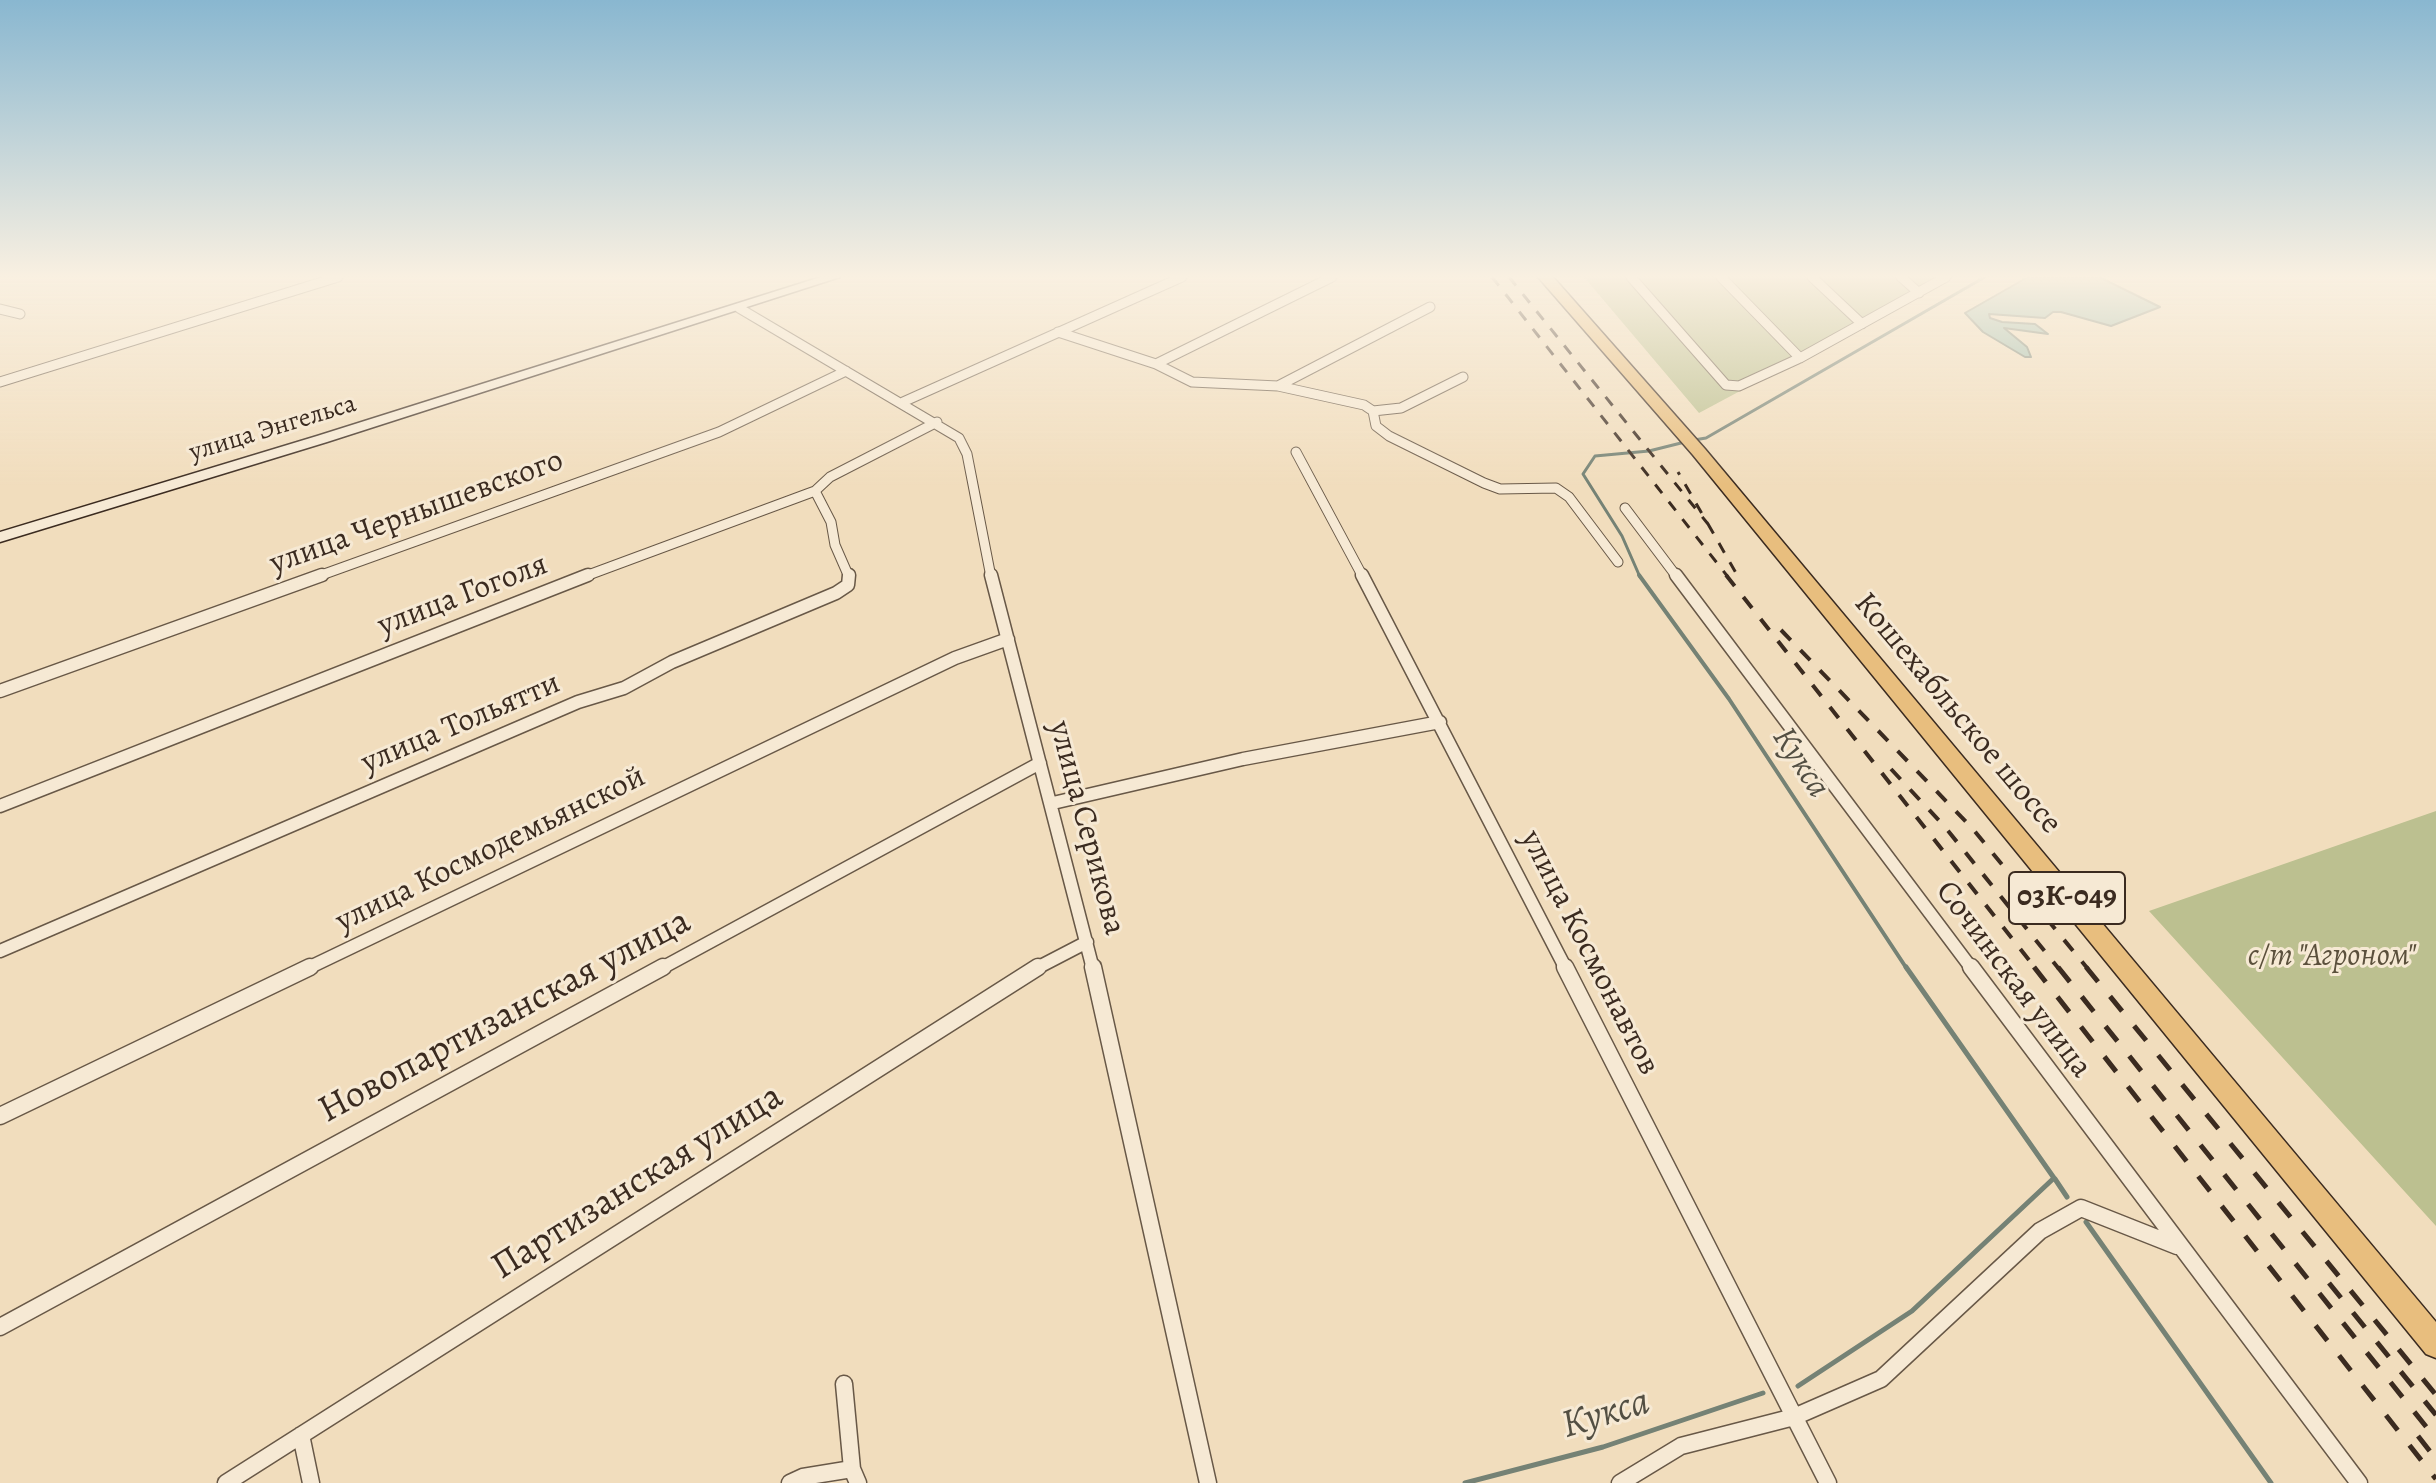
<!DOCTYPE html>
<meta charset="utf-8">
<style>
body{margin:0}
canvas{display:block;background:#f1ddbd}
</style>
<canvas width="2436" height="1483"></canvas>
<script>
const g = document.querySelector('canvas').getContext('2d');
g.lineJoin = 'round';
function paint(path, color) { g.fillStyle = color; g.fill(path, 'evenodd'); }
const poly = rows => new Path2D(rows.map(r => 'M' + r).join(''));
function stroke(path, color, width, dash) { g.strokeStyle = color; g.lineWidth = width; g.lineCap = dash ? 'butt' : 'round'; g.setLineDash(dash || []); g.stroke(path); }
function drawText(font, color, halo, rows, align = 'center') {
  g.font = font + ' Alegreya,serif'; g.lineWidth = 6; g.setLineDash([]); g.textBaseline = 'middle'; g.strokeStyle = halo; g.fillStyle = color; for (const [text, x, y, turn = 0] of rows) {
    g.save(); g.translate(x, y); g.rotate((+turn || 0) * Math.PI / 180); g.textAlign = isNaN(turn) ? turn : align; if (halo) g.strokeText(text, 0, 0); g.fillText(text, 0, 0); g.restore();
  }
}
const green = poly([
 [1584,277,1953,277,1699,413],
 [2436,811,2436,1226,2149,911]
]);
const water = poly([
 [2028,277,2099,277,2160,307,2111,326,2061,312,2053,312,2045,318,1989,314,1990,318,2002,322,2035,324,2048,334,2004,328,2027,347,2031,357,2025,357,1983,332,1965,313,2028,277]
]);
const streamFar2 = poly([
 [1694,440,1706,438,1985,277],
 [1640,577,1622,536,1583,474,1595,456,1649,451,1685,442]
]);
const streamFar1 = poly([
 [1639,575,1729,699,1907,969]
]);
const stream = poly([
 [2055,1179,2067,1197],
 [2086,1222,2271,1483],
 [1798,1386,1912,1311,2054,1178,1906,967],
 [1465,1483,1603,1447,1763,1393]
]);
const streetFar2 = poly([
 [1631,277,1726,385,1739,386,1800,358,1946,277],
 [1721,277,1800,358],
 [1812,277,1862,324],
 [1901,277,1919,293],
 [739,308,959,438,967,454,991,577],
 [0,309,20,314],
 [1058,332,1156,364,1192,382,1278,386,1364,405,1373,411,1376,426,1389,436,1484,483,1500,489,1556,488,1569,497,1618,562],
 [1156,364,1332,277],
 [0,382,338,277],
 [1278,386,1430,307],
 [903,402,1182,277],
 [1373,411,1401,408,1463,377],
 [1296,452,1363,577],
 [815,491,831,522,835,545,849,577],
 [1625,508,1677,577],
 [316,577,719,432,846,371],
 [583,577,815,491,830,477,937,422]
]);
const streetFar1 = poly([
 [991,575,1093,969],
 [1362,575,1566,969],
 [1676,575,1972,969],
 [0,691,322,575],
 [1053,803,1243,759,1440,722],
 [0,806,588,575],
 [0,951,578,702,624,688,672,662,836,593,848,585,849,575],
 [306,969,955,658,1008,639],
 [660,969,1040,763],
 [1035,969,1087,942]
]);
const street = poly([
 [1093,967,1208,1483],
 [1565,967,1828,1483],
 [1971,967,2359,1483],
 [0,1116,310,967],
 [0,1327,663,967],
 [844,1384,852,1469,858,1483],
 [301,1435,311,1483],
 [226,1483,1038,967],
 [790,1483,803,1477,852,1469],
 [1620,1483,1681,1446,1794,1417,1881,1379,2040,1231,2081,1208,2177,1246]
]);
const secondary = poly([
 [821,277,840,277,327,442,0,542,0,532,317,436,821,277]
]);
const primary = poly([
 [1538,277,1553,277,1705,449,2436,1322,2436,1358,2426,1354,1693,455,1538,277]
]);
const railFar2 = poly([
 [1492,277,1728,577],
 [1509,277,1708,524,1678,472],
 [1708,524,1736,573]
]);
const railFar1 = poly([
 [1726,575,2036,969],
 [1781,630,1972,828,2088,969],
 [1891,769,1945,827,2059,969]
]);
const rail = poly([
 [2034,967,2436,1479],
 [2058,967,2436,1439],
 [2086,967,2436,1395],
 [2329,1283,2436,1415],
 [2418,1436,2436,1459]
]);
const farStreetnames = [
 ["улица Энгельса",273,429,-17]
];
const shields = [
 [2067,898,116]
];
const shieldNames = [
 ["03К-049",2067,898]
];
const streetNames = [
 ["улица Чернышевского",417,513,-20],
 ["улица Гоголя",463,596,-21],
 ["Кошехабльское шоссе",1957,714,50],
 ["улица Тольятти",461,724,-23],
 ["улица Серикова",1086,828,75],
 ["улица Космодемьянской",491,850,-26],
 ["улица Космонавтов",1589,953,63],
 ["Сочинская улица",2013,980,53]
];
const parkNames = [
 ["с/т \"Агроном\"",2332,957]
];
const waterNames = [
 ["Кукса",1800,763,57]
];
const nearStreetnames = [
 ["Новопартизанская улица",505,1017,-28],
 ["Партизанская улица",638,1183,-32]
];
const nearWaternames = [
 ["Кукса",1606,1415,-17]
];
paint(green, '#bcc090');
paint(water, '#9bbcad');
stroke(water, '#758275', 2);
stroke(streamFar2, '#758275', 3);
stroke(streamFar1, '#758275', 4);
stroke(stream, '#758275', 5);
stroke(streetFar2, '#685847', 11);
stroke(streetFar1, '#685847', 15);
stroke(street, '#685847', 19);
stroke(secondary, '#3b2b20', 3);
stroke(primary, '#3b2b20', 3);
stroke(streetFar2, '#f6e9d4', 9);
stroke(streetFar1, '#f6e9d4', 12);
stroke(street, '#f6e9d4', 16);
paint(secondary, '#f6e9d4');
paint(primary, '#e8be7e');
stroke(railFar2, '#3b2b20', 3, [11, 11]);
stroke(railFar1, '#3b2b20', 4, [14, 14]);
stroke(rail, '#3b2b20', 5, [19, 19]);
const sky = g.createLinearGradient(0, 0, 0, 485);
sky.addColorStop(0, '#89b7d0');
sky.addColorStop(0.57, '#f9f0e1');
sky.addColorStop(1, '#f9f0e100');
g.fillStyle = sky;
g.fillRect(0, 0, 2436, 485);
drawText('26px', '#3b2b20', '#f6e9d4', farStreetnames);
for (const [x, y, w] of shields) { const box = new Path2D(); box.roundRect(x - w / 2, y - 26, w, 52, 6); g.fillStyle = '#f6e9d4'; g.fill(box); stroke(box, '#3b2b20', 2); }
drawText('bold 30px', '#3b2b20', null, shieldNames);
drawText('32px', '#3b2b20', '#f6e9d4', streetNames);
drawText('italic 32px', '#5b503c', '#f6e9d4', parkNames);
drawText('italic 34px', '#534f43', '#f6e9d4', waterNames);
drawText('38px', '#3b2b20', '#f6e9d4', nearStreetnames);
drawText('italic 40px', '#534f43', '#f6e9d4', nearWaternames);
</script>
